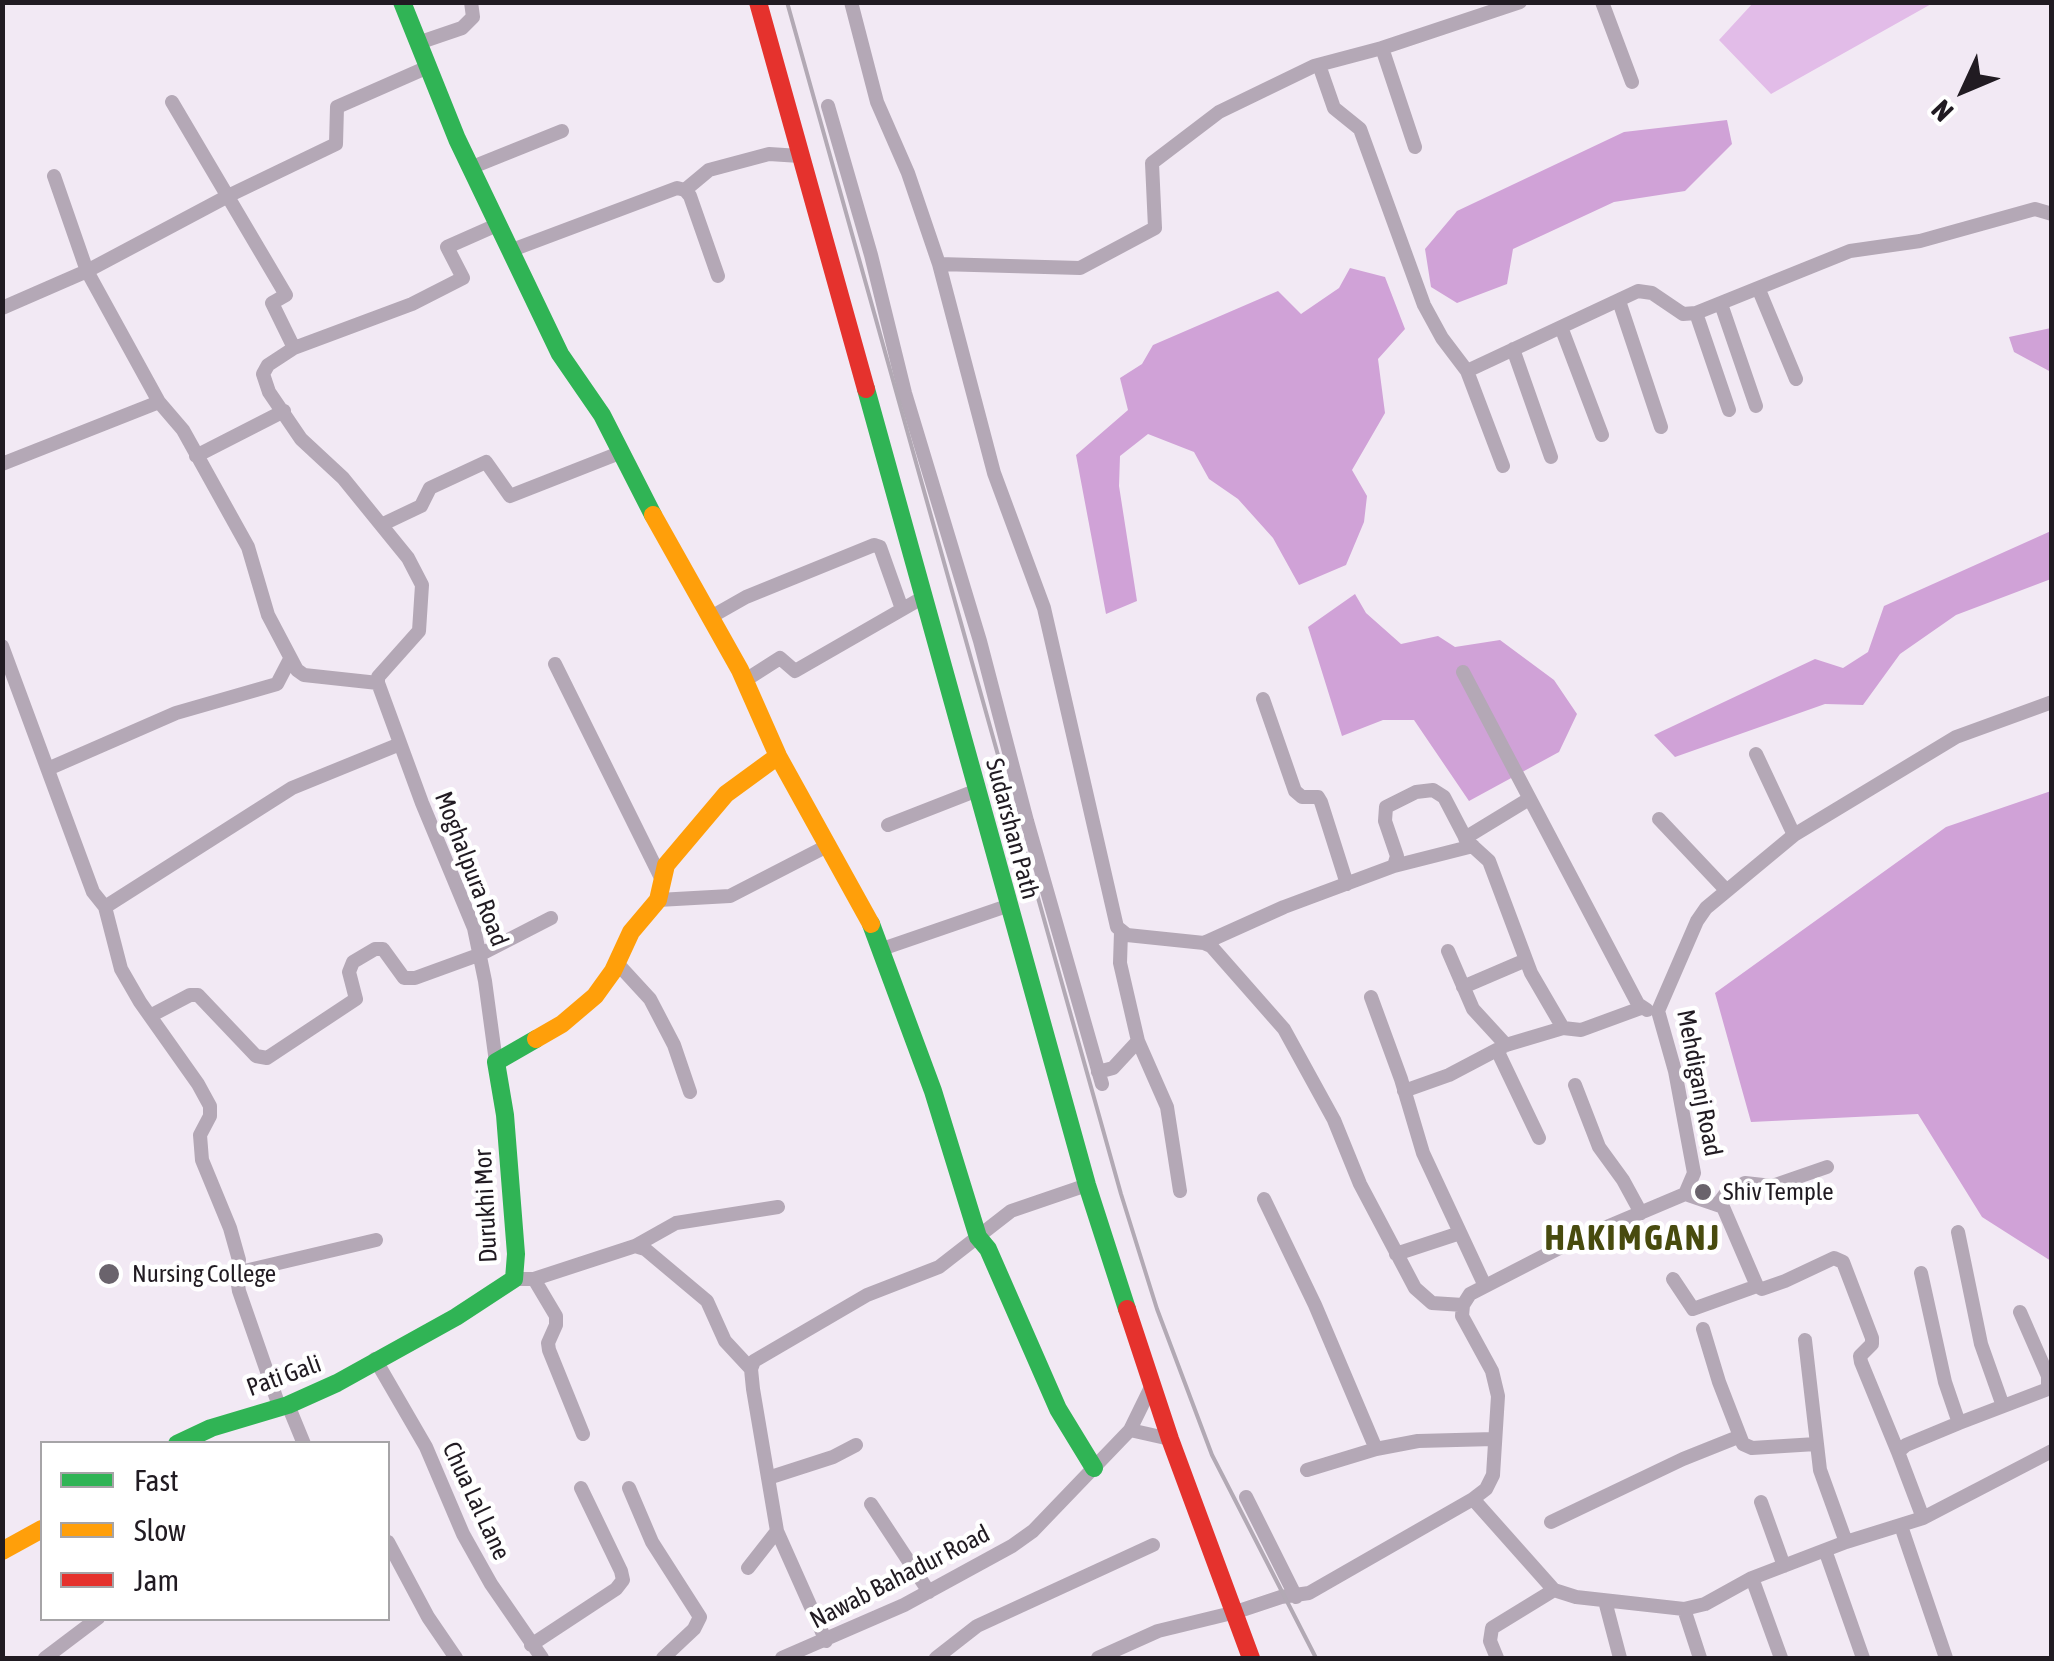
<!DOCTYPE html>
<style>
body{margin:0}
#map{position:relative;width:2054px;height:1661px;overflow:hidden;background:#f2e9f4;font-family:"Asap Condensed",sans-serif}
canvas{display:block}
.frame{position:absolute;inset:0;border:5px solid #211b22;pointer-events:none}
.legend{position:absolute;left:40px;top:1441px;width:350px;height:180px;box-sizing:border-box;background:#fff;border:2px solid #a6a4a7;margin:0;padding:12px 18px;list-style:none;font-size:30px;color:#211b22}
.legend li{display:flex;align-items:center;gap:20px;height:50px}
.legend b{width:50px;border:2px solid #a6a4a7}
.north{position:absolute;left:1914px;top:40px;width:100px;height:100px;-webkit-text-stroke:8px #fff;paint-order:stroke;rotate:226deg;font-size:28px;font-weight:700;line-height:40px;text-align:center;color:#211b22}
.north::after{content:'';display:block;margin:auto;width:35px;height:45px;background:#211b22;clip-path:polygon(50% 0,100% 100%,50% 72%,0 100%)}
</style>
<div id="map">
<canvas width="2054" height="1661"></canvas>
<div class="frame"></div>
<ul class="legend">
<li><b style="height:12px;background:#30b455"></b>Fast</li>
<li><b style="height:12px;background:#ff9f0a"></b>Slow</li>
<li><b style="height:12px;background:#e5322d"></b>Jam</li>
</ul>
<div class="north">N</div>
</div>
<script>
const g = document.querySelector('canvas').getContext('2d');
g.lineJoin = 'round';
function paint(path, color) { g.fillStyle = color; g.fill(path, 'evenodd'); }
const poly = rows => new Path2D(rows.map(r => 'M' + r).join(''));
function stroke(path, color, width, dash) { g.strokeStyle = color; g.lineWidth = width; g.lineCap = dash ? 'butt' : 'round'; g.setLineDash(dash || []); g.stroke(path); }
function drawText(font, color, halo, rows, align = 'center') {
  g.font = font + ' "Asap Condensed",sans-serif'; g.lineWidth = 9; g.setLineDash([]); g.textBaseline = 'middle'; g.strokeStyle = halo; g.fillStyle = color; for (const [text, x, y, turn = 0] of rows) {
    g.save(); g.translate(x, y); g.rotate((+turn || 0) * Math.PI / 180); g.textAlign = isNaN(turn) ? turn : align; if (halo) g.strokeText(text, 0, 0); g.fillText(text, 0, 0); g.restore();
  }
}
const forest = poly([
 [1753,3,1753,2,1933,3,1771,94,1719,40]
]);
const water = poly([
 [1727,120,1732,144,1685,191,1614,202,1513,249,1507,284,1457,303,1431,287,1425,249,1457,211,1624,132],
 [1350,268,1385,277,1405,329,1378,359,1385,413,1352,470,1367,496,1364,522,1346,565,1299,585,1273,538,1238,499,1209,479,1194,452,1148,434,1120,456,1119,486,1137,601,1106,614,1076,455,1128,410,1120,378,1142,364,1153,345,1278,291,1301,314,1339,288],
 [2051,328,2051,372,2014,352,2009,337],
 [2051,531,2051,579,1956,615,1900,654,1863,705,1825,704,1675,757,1654,735,1815,659,1843,668,1868,652,1884,606],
 [1355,594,1366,613,1401,644,1438,636,1455,647,1500,640,1554,680,1577,714,1559,752,1469,801,1414,720,1383,720,1342,736,1308,627],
 [2051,791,2052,792,2051,1261,1982,1217,1918,1114,1751,1122,1715,993,1946,827]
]);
const street = poly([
 [851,2,877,102,908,173,939,264,994,473,1044,608,1117,927,1127,935,1204,943,1211,946,1284,1029,1334,1120,1360,1184,1415,1288,1432,1303,1463,1305],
 [1602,2,1632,82],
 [418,43,462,28,473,17,471,2],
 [1382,48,1415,147],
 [1319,65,1334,108,1360,129,1424,305,1442,338,1467,371,1503,466],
 [172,102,286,295,272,303,294,348],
 [828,106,871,255,905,393,980,641,1027,821,1102,1084],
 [470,168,562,131],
 [54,176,87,271,230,195,336,144,337,107,428,67],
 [685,190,709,170,769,154,800,156],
 [512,250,677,188,685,190,690,196,718,276],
 [939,264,1080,268,1155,228,1152,163,1219,112,1314,66,1382,48,1520,2],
 [1759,290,1796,379],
 [1619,301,1661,427],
 [1721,304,1756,406],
 [2,308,87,271,159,402,2,464],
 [1696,313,1729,410],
 [1561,327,1602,435],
 [1513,349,1551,457],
 [1467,371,1638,291,1652,293,1683,314,1696,313,1850,251,1920,241,2035,209,2052,214],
 [159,402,183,430,248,547,268,615,297,670,304,675,378,683],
 [196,456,284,411],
 [381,525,421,506,430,488,486,462,510,496,622,452],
 [709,618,746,597,874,545,880,547,902,609],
 [2,646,93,892,105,907,121,969,140,1002,198,1084,210,1106,210,1116,200,1135,202,1160,230,1228,239,1260,236,1273,239,1291,279,1406],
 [555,664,662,880],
 [1463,672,1638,1004,1647,1010],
 [744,681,780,658,795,671,922,598],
 [1263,699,1295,791,1302,797,1318,797,1321,802,1347,884],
 [1756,754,1794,835],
 [50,768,176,713,277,684,290,659],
 [1659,819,1726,890],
 [888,825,975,791],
 [1465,838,1529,799],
 [1394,866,1473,846],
 [658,900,730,896,829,845],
 [105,907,292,788,400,744],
 [1204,943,1284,907,1394,866,1397,856,1385,821,1386,807,1416,792,1433,790,1444,797,1467,841,1489,861,1531,973,1563,1028,1581,1030,1641,1008],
 [882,949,1007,906],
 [1448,951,1473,1009,1506,1045],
 [616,962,650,999,674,1045,690,1092],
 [1463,987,1526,960],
 [1371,997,1401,1079,1423,1153,1485,1286],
 [150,1016,190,995,198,995,256,1056,267,1058,356,999,349,972,353,962,375,949,383,949,404,978,415,978,481,954,551,918],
 [1138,1041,1167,1107,1180,1191],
 [1497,1050,1539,1138],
 [496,1062,485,981,474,928,422,803,378,683,378,677,419,631,422,585,408,558,343,478,301,439,269,392,263,374,268,365,294,348,412,304,463,278,447,247,499,224],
 [1098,1072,1113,1068,1138,1041,1120,963,1121,932],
 [1575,1085,1599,1147,1623,1180,1641,1213],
 [1404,1091,1449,1075,1506,1045,1563,1028],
 [1685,1194,1723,1207,1757,1286,1762,1289,1785,1281,1834,1258,1843,1262,1872,1338,1872,1344,1860,1356,1861,1362,1898,1452],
 [1264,1199,1315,1305,1376,1449],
 [1718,1204,1726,1193,1745,1183,1772,1186,1827,1167],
 [1958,1232,1981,1344,2003,1406],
 [635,1246,676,1223,778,1207],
 [1396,1254,1460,1233],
 [236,1273,376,1240],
 [1921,1273,1945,1382,1959,1423],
 [514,1279,534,1279,635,1246,645,1249,707,1301,725,1341,751,1369],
 [534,1279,556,1316,556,1325,548,1343,549,1350,583,1434],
 [1673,1279,1693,1309,1757,1286],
 [1703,1329,1719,1382,1743,1444,1752,1448,1816,1444],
 [1805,1340,1820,1470,1846,1542],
 [375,1359,426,1447,463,1534,491,1584,542,1658],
 [288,1405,304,1444],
 [1130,1430,1170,1439],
 [1307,1470,1376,1449,1418,1441,1494,1439],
 [768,1478,833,1457,856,1445],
 [629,1488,652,1542,700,1617,694,1629,663,1658],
 [1246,1497,1296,1597],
 [1473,1499,1554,1590,1576,1597,1684,1609,1705,1604,1752,1578,1846,1542,1923,1518,2052,1451],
 [1761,1502,1784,1566],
 [871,1504,929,1592],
 [1923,1518,1898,1452,1906,1445,1959,1423,2048,1389,2048,1376,2020,1312],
 [1551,1522,1683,1459,1738,1437],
 [1901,1526,1946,1658],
 [388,1542,428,1617,456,1658],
 [1825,1550,1863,1658],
 [748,1568,777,1531],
 [1752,1578,1781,1658],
 [1605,1601,1620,1658],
 [1684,1609,1700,1658],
 [826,1641,777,1531,753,1389,751,1369,754,1361,867,1295,939,1267,1011,1211,1087,1185],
 [531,1645,616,1589,623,1580,621,1571,581,1488],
 [45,1658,98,1618],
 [782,1658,904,1605,1012,1546,1033,1531,1130,1430,1152,1385],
 [936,1658,977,1626,1153,1545],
 [1098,1658,1158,1631,1236,1612,1281,1597,1309,1593,1473,1499,1486,1489,1493,1475,1498,1396,1492,1371,1462,1316,1463,1305,1470,1294,1569,1243,1685,1194,1694,1173,1675,1071,1658,1011,1697,921,1706,908,1794,835,1956,737,2052,702],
 [1497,1658,1490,1641,1492,1628,1554,1590]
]);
const fast = poly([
 [402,2,457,139,560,354,602,415,653,515],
 [866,389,1087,1185,1127,1309],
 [871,924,933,1091,978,1237,988,1249,1058,1409,1094,1468],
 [177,1444,211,1428,288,1405,337,1383,456,1317,514,1279,516,1254,505,1115,496,1062,536,1039]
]);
const slow = poly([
 [653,515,740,670,778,756,871,924],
 [536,1039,562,1024,595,996,613,971,631,932,658,900,666,865,726,794,778,756],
 [2,1551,42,1529]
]);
const jam = poly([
 [758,2,866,389],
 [1127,1309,1170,1439,1251,1658]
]);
const rail = poly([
 [787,2,1121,1194,1157,1309,1212,1455,1316,1658]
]);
const markers = [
 [1703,1192,10,"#6a636c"],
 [109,1274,12,"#6a636c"]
];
const streetNames = [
 ["Sudarshan Path",1012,829,75],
 ["Moghalpura Road",471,869,69],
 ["Mehdiganj Road",1699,1083,79],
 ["Durukhi Mor",486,1206,-93],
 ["Pati Gali",284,1376,-20],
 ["Chua Lal Lane",476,1501,65],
 ["Nawab Bahadur Road",900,1577,-27]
];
const poiNames = [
 ["Shiv Temple",1723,1192],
 ["Nursing College",132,1274]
];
const districtNames = [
 ["HAKIMGANJ",1633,1239]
];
paint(forest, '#e2bce8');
paint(water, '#d0a2d7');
stroke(street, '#b4a8b6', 14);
stroke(fast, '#30b455', 18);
stroke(slow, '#ff9f0a', 18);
stroke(jam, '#e5322d', 18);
stroke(rail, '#b2a9b4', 4);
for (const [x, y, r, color] of markers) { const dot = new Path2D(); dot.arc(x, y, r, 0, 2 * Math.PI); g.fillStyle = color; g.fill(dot); stroke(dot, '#fff', 4); }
drawText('25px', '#211b22', '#fff', streetNames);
drawText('25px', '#211b22', '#fff', poiNames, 'left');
g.letterSpacing = '2.5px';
drawText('bold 35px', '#484b0e', '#fff', districtNames);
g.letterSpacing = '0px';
</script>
